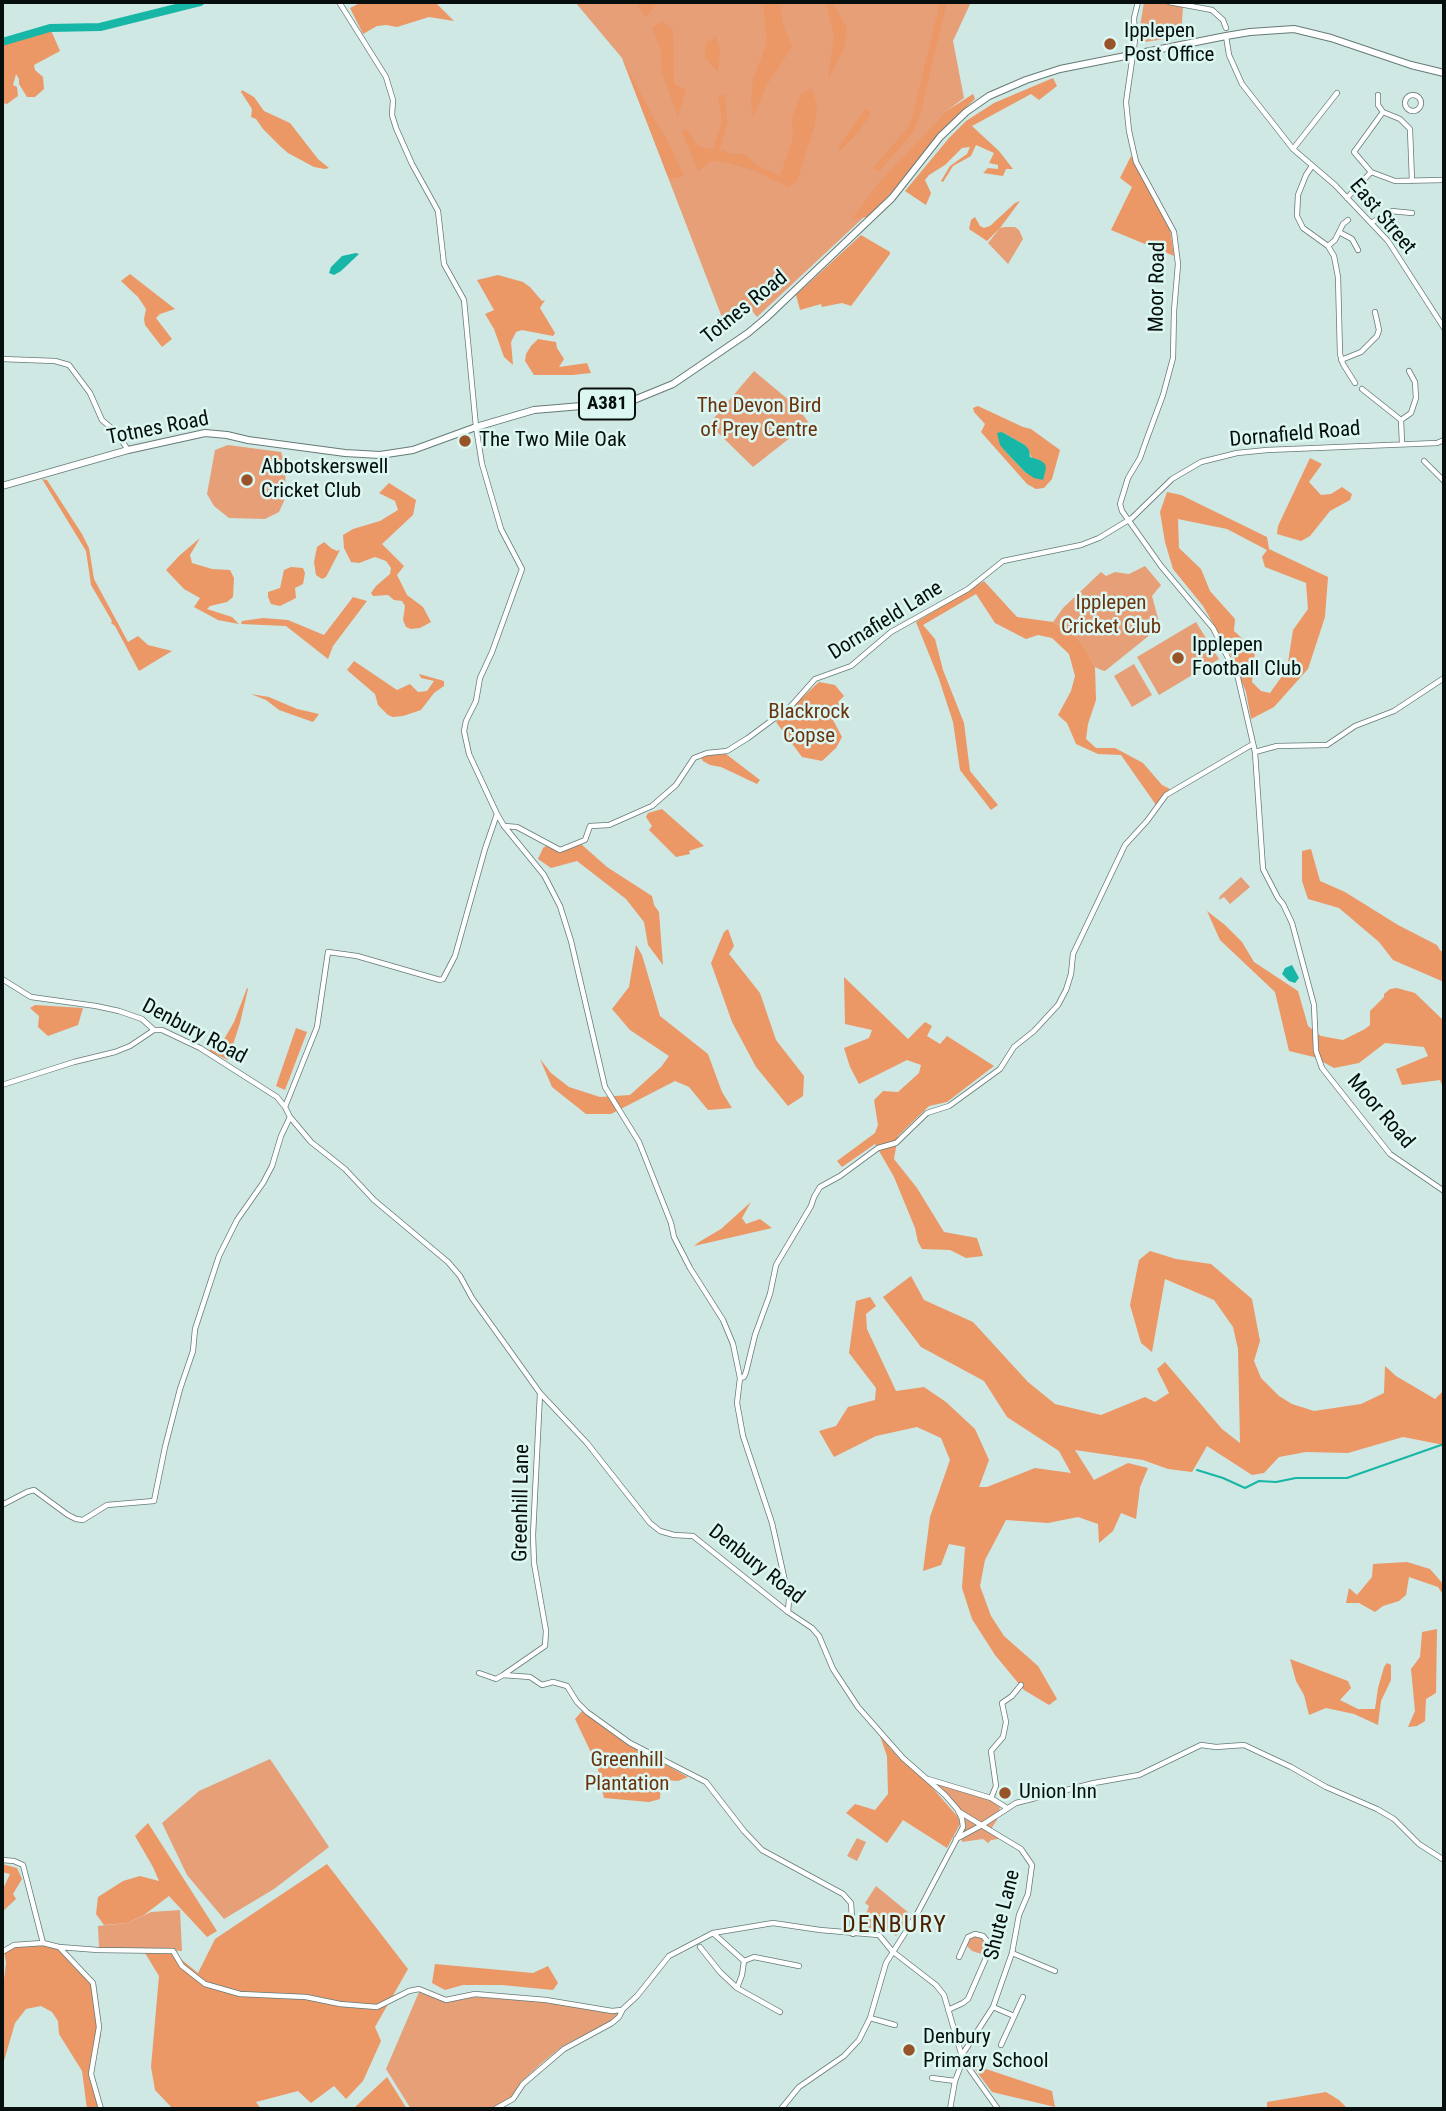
<!DOCTYPE html>
<style>
body{margin:0}
#map{position:relative;width:1446px;height:2111px;overflow:hidden;background:#cfe8e4;font-family:"Roboto Condensed",sans-serif}
canvas{display:block}
.frame{position:absolute;inset:0;border:4px solid #060f0d;pointer-events:none}
</style>
<div id="map">
<canvas width="1446" height="2111"></canvas>
<div class="frame"></div>
</div>
<script>
const g = document.querySelector('canvas').getContext('2d');
g.lineJoin = 'round';
function paint(path, color) { g.fillStyle = color; g.fill(path, 'evenodd'); }
const poly = rows => new Path2D(rows.map(r => 'M' + r).join(''));
function stroke(path, color, width, dash) { g.strokeStyle = color; g.lineWidth = width; g.lineCap = dash ? 'butt' : 'round'; g.setLineDash(dash || []); g.stroke(path); }
function drawText(font, color, halo, rows, align = 'center') {
  g.font = font + ' "Roboto Condensed",sans-serif'; g.lineWidth = 5; g.setLineDash([]); g.textBaseline = 'middle'; g.strokeStyle = halo; g.fillStyle = color; for (const [text, x, y, turn = 0] of rows) {
    g.save(); g.translate(x, y); g.rotate((+turn || 0) * Math.PI / 180); g.textAlign = isNaN(turn) ? turn : align; if (halo) g.strokeText(text, 0, 0); g.fillText(text, 0, 0); g.restore();
  }
}
const green = poly([
 [575,2,971,2,953,41,964,98,948,110,917,155,863,218,757,317,749,307,723,320,622,58],
 [1144,2,1163,2,1183,7,1181,37,1144,42,1141,37,1140,26],
 [1005,227,1015,227,1019,230,1023,239,1008,264,988,243,1000,228],
 [754,371,796,406,809,423,753,467,709,424],
 [228,445,281,452,286,468,284,501,279,512,265,519,229,518,214,506,207,494,215,450],
 [1145,566,1161,585,1152,596,1159,622,1156,630,1105,671,1101,670,1095,667,1086,649,1074,634,1053,622,1063,608,1101,572,1106,576,1115,572,1129,574],
 [1196,622,1219,659,1159,695,1137,657],
 [1134,664,1152,695,1132,707,1114,676],
 [1241,877,1250,887,1230,904,1224,897,1219,900,1220,896],
 [270,1759,329,1847,274,1889,224,1919,187,1875,162,1823,199,1791],
 [934,1782,988,1799,1000,1807,997,1820,989,1832,1000,1837,998,1839,991,1840,988,1843,983,1839,962,1842,961,1834,966,1826,963,1816,959,1808],
 [857,1838,866,1842,857,1861,847,1856],
 [876,1886,909,1913,904,1926,896,1936,879,1924,870,1930,864,1920,869,1906,865,1903],
 [180,1910,182,1951,99,1948,98,1926,127,1923,151,1912],
 [975,1936,982,1937,987,1943,985,1955,972,1951,967,1946,970,1938],
 [419,1992,446,2002,476,1997,547,2002,611,2013,620,2012,611,2021,563,2046,543,2062,521,2082,511,2097,505,2102,489,2109,411,2109,386,2069]
]);
const forest = poly([
 [362,2,435,2,454,21,429,17,397,27,386,25,377,26,363,34,350,8],
 [635,2,658,2,646,17],
 [763,2,780,2,783,25,792,47,766,86,753,118,751,102,753,79,767,43],
 [826,2,832,2,847,28,844,48,828,80,834,36],
 [940,2,947,2,921,111,913,132,879,171,873,168,908,128,913,115],
 [662,21,673,30,674,84,686,90,678,117,662,73,661,50,652,28],
 [50,28,60,51,34,65,35,70,43,77,44,89,35,97,27,97,19,84,19,79,16,74,13,85,17,87,18,96,7,104,3,103,2,102,2,42,16,40],
 [716,36,720,51,718,72,705,58,706,43],
 [622,58,651,113,667,140,684,176,669,179],
 [1053,78,1057,86,1039,100,1031,94,972,126,999,151,1013,169,1006,169,1003,176,983,173,988,168,998,169,998,165,989,163,994,153,976,145,971,156,953,166,943,182,941,181,950,166,967,154,970,147,962,148,945,165,929,175,925,180,931,193,926,205,905,191,949,138,966,121,994,103],
 [811,88,817,104,815,124,797,181,788,187,753,170,725,162,711,161,698,171,682,132,687,129,698,146,713,150,722,121,718,96,725,94,727,123,720,149,732,154,744,154,757,165,780,176,793,139,792,118,801,94],
 [242,90,254,97,264,111,290,123,318,159,329,168,325,169,314,167,288,153,281,147,263,129,256,119,251,117,252,109,241,92],
 [973,94,975,99,939,133,892,192,868,217,852,219,877,185,948,110],
 [866,108,871,113,859,131,839,152,840,145],
 [1131,156,1170,229,1174,256,1111,230,1132,187,1120,178],
 [1020,201,1000,228,987,241,969,229,971,220,975,217,980,226,984,228,990,226,1015,203],
 [861,235,890,252,890,254,851,306,842,303,822,307,821,304,800,310,796,295],
 [130,274,175,309,160,314,156,318,172,339,162,347,145,325,144,319,146,309,138,297,121,281],
 [498,275,523,282,530,287,542,301,545,300,540,308,555,333,553,336,522,330,516,332,511,342,513,365,504,357,494,329,485,314,494,310,477,280],
 [538,339,556,342,557,348,564,359,559,367,587,363,591,373,572,375,534,375,525,361,526,354,531,346],
 [978,406,1023,427,1031,429,1060,450,1052,479,1044,488,1036,489,1027,484,981,432,985,424,974,412,973,408],
 [1002,432,1025,445,1032,458,1040,460,1043,480,1025,472,1005,451,1003,448],
 [1310,458,1322,464,1309,482,1321,495,1331,494,1342,487,1352,494,1350,500,1330,511,1310,536,1301,541,1277,534,1278,526],
 [42,479,47,480,82,534,89,548,94,579,128,642,138,636,148,645,172,651,139,671,115,626,111,623,112,621,91,585,86,551],
 [389,483,416,500,413,515,382,544,404,566,397,575,407,595,423,607,431,622,420,628,411,629,406,627,403,620,405,606,402,601,394,600,388,595,373,596,371,593,376,586,390,574,391,568,386,561,375,557,359,563,351,562,344,548,343,535,353,529,380,521,398,510,395,501,379,493],
 [1167,492,1181,495,1267,537,1269,549,1328,577,1325,617,1308,669,1274,707,1251,719,1246,692,1230,653,1203,606,1173,569,1165,542,1160,512],
 [1178,519,1227,529,1267,550,1262,557,1265,567,1306,583,1308,609,1293,630,1287,669,1270,693,1261,691,1252,682,1255,650,1234,631,1235,619,1210,591,1201,569,1179,548],
 [200,538,190,555,192,563,212,569,230,570,234,578,233,597,227,602,210,606,207,609,232,617,239,624,218,620,194,607,200,598,184,589,166,570,179,556],
 [324,542,331,548,337,551,340,550,326,577,322,579,316,575,314,562,317,547],
 [291,567,303,568,305,573,303,584,295,588,296,598,280,606,271,604,268,597,268,592,280,588,284,570],
 [984,581,1017,617,1053,622,1074,634,1086,649,1095,667,1096,700,1088,724,1086,739,1096,748,1115,748,1143,763,1162,785,1170,789,1156,805,1121,755,1098,754,1076,744,1067,723,1058,715,1071,691,1075,676,1069,654,1052,638,1038,635,1026,639,995,623,976,594,923,625,935,639,943,670,964,723,970,771,998,805,991,810,960,770,953,722,939,679,916,622],
 [353,597,367,601,333,646,328,659,286,626,241,624,242,621,263,618,288,620,324,635],
 [354,661,397,690,410,684,418,692,427,691,434,681,421,678,419,674,444,681,444,686,434,693,421,710,403,716,393,717,388,715,378,705,375,694,347,670],
 [819,682,835,685,844,696,838,702,843,710,832,718,842,737,836,748,822,761,802,757,776,722],
 [251,694,269,697,297,709,319,714,313,722,279,710,266,700],
 [726,754,760,780,757,784,721,767,710,765,703,761,700,756],
 [662,809,704,846,689,851,690,854,676,857,649,830,652,826,646,817,648,813],
 [581,844,607,867,652,896,654,905,659,912,663,965,648,945,644,922,626,899,577,861,551,868,538,859,543,848,546,846,562,851],
 [1311,849,1320,881,1345,892,1398,925,1437,945,1440,950,1444,953,1444,982,1393,960,1379,942,1339,908,1308,899,1302,881,1302,851],
 [1207,911,1225,925,1242,942,1254,962,1298,991,1308,1026,1321,1036,1343,1040,1365,1029,1370,1025,1370,1011,1384,997,1384,994,1390,989,1397,988,1415,993,1444,1021,1444,1090,1440,1080,1402,1085,1396,1069,1428,1056,1424,1047,1385,1043,1359,1063,1334,1068,1314,1057,1289,1051,1275,992,1220,940],
 [728,929,734,946,729,954,760,993,776,1040,804,1076,803,1096,788,1106,756,1067,732,1022,711,963,724,932],
 [636,945,642,955,660,1016,708,1054,722,1092,732,1108,708,1110,689,1087,675,1081,611,1114,586,1114,552,1087,540,1059,551,1073,569,1087,600,1097,630,1095,661,1067,669,1056,630,1030,612,1009,629,987],
 [844,977,908,1039,925,1022,932,1026,927,1036,940,1044,947,1036,994,1066,947,1102,929,1106,898,1136,894,1159,917,1188,944,1232,977,1238,983,1256,966,1258,950,1250,922,1249,918,1242,915,1228,894,1177,875,1144,842,1167,837,1161,875,1133,878,1125,874,1100,883,1091,898,1092,919,1073,921,1065,907,1060,859,1084,850,1067,844,1048,869,1038,872,1030,845,1024],
 [247,988,248,989,240,1023,228,1060,208,1051,223,1041,234,1022],
 [35,1005,83,1008,78,1025,48,1036,38,1027,39,1016,30,1008],
 [296,1028,307,1032,285,1090,276,1086],
 [751,1202,742,1218,746,1224,760,1219,772,1228,694,1246,699,1242,721,1229],
 [1150,1251,1176,1259,1211,1264,1252,1299,1260,1341,1254,1361,1261,1378,1279,1396,1292,1404,1314,1411,1361,1404,1384,1393,1385,1366,1396,1376,1435,1399,1444,1390,1444,1445,1403,1437,1348,1453,1306,1452,1279,1457,1264,1473,1252,1475,1207,1446,1192,1472,1168,1469,1143,1460,1075,1450,1094,1480,1128,1463,1148,1468,1140,1487,1136,1519,1121,1513,1113,1531,1099,1543,1098,1524,1078,1517,1048,1523,1006,1520,985,1560,980,1586,991,1616,1004,1636,1038,1666,1057,1699,1049,1705,1024,1690,995,1655,972,1619,962,1588,965,1547,949,1544,941,1565,923,1571,930,1517,950,1460,941,1438,917,1427,876,1436,834,1457,819,1431,836,1426,848,1407,875,1400,876,1388,849,1353,856,1301,870,1297,876,1306,866,1314,867,1329,896,1391,924,1387,946,1402,975,1429,989,1460,979,1487,987,1487,1035,1468,1071,1473,1059,1451,1007,1417,984,1381,921,1347,883,1297,911,1276,924,1300,973,1322,1028,1382,1055,1404,1101,1415,1145,1397,1155,1402,1169,1393,1157,1369,1165,1362,1222,1429,1240,1443,1238,1349,1233,1327,1214,1300,1165,1279,1152,1352,1141,1343,1130,1305,1139,1260],
 [1407,1562,1430,1569,1444,1585,1444,1609,1442,1593,1438,1587,1409,1577,1406,1595,1399,1601,1383,1606,1375,1612,1359,1603,1346,1603,1349,1588,1357,1595,1372,1577,1373,1564],
 [1437,1629,1436,1693,1426,1699,1425,1721,1417,1726,1408,1727,1415,1711,1411,1669,1420,1657,1422,1632],
 [1290,1659,1348,1681,1351,1688,1340,1700,1358,1709,1375,1709,1378,1688,1384,1667,1387,1663,1391,1665,1391,1680,1381,1701,1378,1725,1354,1714,1326,1708,1309,1715,1304,1695,1296,1681],
 [582,1711,624,1742,688,1777,678,1781,665,1780,661,1783,660,1799,649,1802,604,1798,597,1765,575,1719],
 [880,1736,897,1756,929,1784,958,1817,960,1824,947,1848,903,1820,887,1843,846,1813,855,1804,875,1810,888,1794,887,1756],
 [148,1823,217,1931,207,1937,169,1896,144,1915,127,1923,104,1925,96,1914,98,1897,123,1881,140,1876,159,1881,153,1867,135,1836],
 [2,1864,17,1868,22,1879,13,1894,16,1899,2,1912,2,1891,10,1874,2,1872],
 [327,1864,408,1969,375,2027,381,2041,363,2081,346,2099,334,2086,311,2103,298,2091,256,2102,261,2109,173,2109,155,2090,151,2067,159,1976,145,1953,172,1954,182,1960,198,1973,215,1939],
 [27,1943,59,1947,94,1985,101,2035,93,2074,99,2109,87,2109,82,2071,59,2034,58,2021,52,2012,41,2006,26,2009,15,2023,2,2068,2,1995,6,1963,4,1951,14,1945],
 [435,1964,533,1973,548,1966,558,1983,553,1990,502,1985,463,1985,445,1990,432,1983],
 [971,2064,1052,2091,1055,2107,992,2092],
 [387,2077,407,2109,353,2109],
 [1326,2092,1339,2100,1348,2109,1267,2109,1267,2102]
]);
const water = poly([
 [356,253,359,254,341,271,334,275,329,273,331,267,342,256],
 [1002,432,1025,445,1029,450,1030,457,1040,460,1045,464,1046,468,1043,480,1034,478,1025,472,1005,451,1000,445,997,433],
 [1292,965,1299,978,1295,983,1289,981,1282,974,1285,968]
]);
const stream = poly([
 [1197,1470,1223,1478,1245,1488,1259,1481,1276,1482,1296,1478,1347,1478,1444,1444]
]);
const river = poly([
 [2,42,50,28,100,27,200,2]
]);
const minor = poly([
 [339,2,386,77,393,100,392,115,396,128,412,164,438,211,444,264,464,300,476,427,482,464,501,529,522,569,492,652,480,678,476,701,466,721,464,731,469,754,497,814,504,826,544,875,560,906,571,941,605,1087,639,1142,671,1223,674,1237,690,1268,723,1320,733,1344,740,1378,737,1403,743,1436,772,1523,789,1599,788,1612],
 [1138,2,1134,18,1135,40,1126,102,1129,131,1136,162,1174,232,1178,264,1174,311,1173,358,1163,395,1146,441,1140,458,1128,478,1120,504,1122,511,1161,566,1213,628,1238,678,1255,752,1263,869,1278,898,1283,904,1292,923,1314,1005,1316,1051,1322,1068,1390,1154,1444,1191],
 [1169,2,1212,10,1223,20,1226,28],
 [1226,36,1229,55,1242,84,1293,149,1335,185,1388,241,1444,328],
 [1378,95,1378,105,1383,112],
 '1405 103a8 8 0 1 1 16 0a8 8 0 1 1-16 0Z',
 [1293,149,1337,93],
 [1312,166,1306,175,1298,195,1297,216,1303,228,1328,246,1334,256,1338,277,1340,354,1343,364,1355,383],
 [1371,172,1354,152,1383,112,1400,119,1410,129,1412,181],
 [1347,198,1371,172,1395,181,1444,180],
 [1371,223,1391,211,1412,213],
 [1339,232,1352,239,1358,250],
 [1328,246,1335,240,1343,224,1348,220],
 [2,359,55,361,69,365,90,393,102,420,116,432,128,450],
 [1341,360,1361,352,1377,336,1379,330,1375,312],
 [1362,389,1401,420,1402,443],
 [1401,420,1411,413,1416,398,1415,382,1409,371],
 [1424,461,1444,481],
 [1255,752,1277,746,1327,745,1355,726,1394,711,1444,678],
 [504,826,517,827,560,850,585,840,590,826,609,825,652,806,676,785,694,758,707,753,727,751,748,738,791,706,815,679,851,666,891,632,968,589,1003,561,1081,545,1099,538,1132,518,1172,479,1201,462,1237,453,1267,450,1437,443,1444,440],
 [2,979,31,997,96,1006,119,1011,142,1019,154,1030,162,1030,200,1048,277,1097,285,1107,290,1117,311,1142,345,1169,374,1200,448,1262,460,1276,472,1298,540,1393,587,1443,650,1523,660,1531,674,1535,693,1536,788,1612,812,1628,819,1636,833,1669,858,1707,903,1758,945,1795,958,1810,962,1819,963,1827,917,1914,886,1963,870,2018,859,2040,844,2056,799,2087,781,2109],
 [2,1085,74,1062,115,1052,130,1046,154,1030],
 [285,1107,317,1027,328,952,357,956,440,980,443,979,455,956,485,849,497,814],
 [740,1378,744,1377,746,1372,755,1335,770,1294,776,1265,811,1206,814,1197,820,1187,840,1176,878,1148,896,1143,927,1113,949,1106,1000,1069,1014,1047,1034,1031,1058,1005,1066,990,1071,974,1073,954,1125,845,1147,821,1166,795,1253,744],
 [2,1505,27,1492,34,1490,68,1515,76,1519,83,1520,107,1505,154,1501,165,1447,180,1389,193,1351,195,1329,219,1256,237,1220,263,1183,272,1166,281,1136,290,1117],
 [479,1673,496,1679,503,1675,530,1677,542,1685,553,1682,567,1686,577,1702,587,1712,630,1743,706,1782,744,1831,762,1850,843,1894,851,1903,853,1934],
 [503,1675,545,1646,546,1631,534,1563,533,1535,540,1393],
 [928,1779,991,1798,1007,1808],
 [991,1798,996,1786,991,1751,1003,1737,1006,1722,1002,1703,1012,1696,1021,1685],
 [958,1811,1021,1849,1032,1865,1028,1894,1019,1915,1012,1953,993,2007,962,2055],
 [956,1839,982,1825,1016,1803,1094,1783,1139,1775,1201,1745,1216,1747,1244,1745,1291,1767,1326,1787,1377,1809,1394,1819,1419,1844,1444,1860],
 [2,1860,14,1861,23,1865,43,1943],
 [713,1933,744,1961,754,1957,799,1966],
 [700,1947,720,1972,737,1988,780,2012],
 [60,1948,93,1983,99,2027,91,2074,101,2109],
 [2,1952,14,1945,43,1943,59,1947,98,1950,173,1951,182,1966,205,1984,240,1994,306,1997,340,2004,377,2007,409,1991,419,1989,446,2000,475,1994,546,2000,612,2011,622,2010],
 [1012,1953,1055,1971],
 [737,1988,742,1975,744,1961],
 [993,2007,1014,2016],
 [948,2010,963,2003,968,1999,989,1951,988,1942,983,1936,975,1934,968,1937,959,1957],
 [870,2018,895,2025],
 [1001,2045,1023,1997],
 [932,2078,955,2081],
 [495,2109,513,2099,523,2084,564,2049,612,2023,619,2017,623,2009,637,1996,669,1956,713,1933,773,1923,820,1930,879,1935,892,1951,936,1985,944,1995,963,2060,998,2109],
 [950,2109,955,2081,963,2060]
]);
const primary = poly([
 [2,486,128,450,205,433,227,435,248,440,345,453,380,455,413,450,476,427,534,410,629,402,673,384,748,333,766,318,892,198,940,137,966,112,989,96,1026,80,1060,69,1226,36,1250,32,1294,29,1331,38,1411,65,1444,73]
]);
const markers = [
 [1110,44,7,"#985328"],
 [465,441,7,"#985328"],
 [247,480,7,"#985328"],
 [1178,658,7,"#985328"],
 [1005,1793,7,"#985328"],
 [909,2050,7,"#985328"]
];
const shields = [
 [607,404,56]
];
const shieldNames = [
 ["A381",607,404]
];
const poiNames = [
 ["Ipplepen",1124,32],
 ["Post Office",1124,56],
 ["The Two Mile Oak",479,441],
 ["Abbotskerswell",261,468],
 ["Cricket Club",261,492],
 ["Ipplepen",1192,646],
 ["Football Club",1192,670],
 ["Union Inn",1019,1793],
 ["Denbury",923,2038],
 ["Primary School",923,2062]
];
const streetNames = [
 ["East Street",1382,217,50],
 ["Moor Road",1158,287,-89],
 ["Totnes Road",745,308,-39],
 ["Totnes Road",158,429,-11],
 ["Dornafield Road",1295,435,-5],
 ["Dornafield Lane",886,621,-32],
 ["Denbury Road",194,1032,28],
 ["Moor Road",1380,1112,49],
 ["Greenhill Lane",522,1503,-89],
 ["Denbury Road",756,1565,38],
 ["Shute Lane",1003,1915,-76]
];
const parkNames = [
 ["The Devon Bird",759,407],
 ["of Prey Centre",759,431],
 ["Ipplepen",1111,604],
 ["Cricket Club",1111,628],
 ["Blackrock",809,713],
 ["Copse",809,737],
 ["Greenhill",627,1761],
 ["Plantation",627,1785]
];
const quarterNames = [
 ["DENBURY",895,1926]
];
paint(green, '#e69f77');
paint(forest, '#eb9766');
paint(water, '#17b6a6');
stroke(stream, '#17b6a6', 2);
stroke(river, '#17b6a6', 8);
stroke(minor, '#647b77', 6);
stroke(primary, '#647b77', 8);
stroke(minor, '#fff', 4.5);
stroke(primary, '#fff', 6);
for (const [x, y, r, color] of markers) { const dot = new Path2D(); dot.arc(x, y, r, 0, 2 * Math.PI); g.fillStyle = color; g.fill(dot); stroke(dot, '#dcf6f1', 2.5); }
for (const [x, y, w] of shields) { const box = new Path2D(); box.roundRect(x - w / 2, y - 15.5, w, 31, 5); g.fillStyle = '#dcf6f1'; g.fill(box); stroke(box, '#060f0d', 2); }
drawText('bold 19px', '#060f0d', null, shieldNames);
drawText('21px', '#060f0d', '#dcf6f1', poiNames, 'left');
drawText('21px', '#060f0d', '#dcf6f1', streetNames);
drawText('21px', '#6a330f', '#dcf6f1', parkNames);
g.letterSpacing = '2px';
drawText('24px', '#4d2000', '#dcf6f1', quarterNames);
g.letterSpacing = '0px';
</script>
